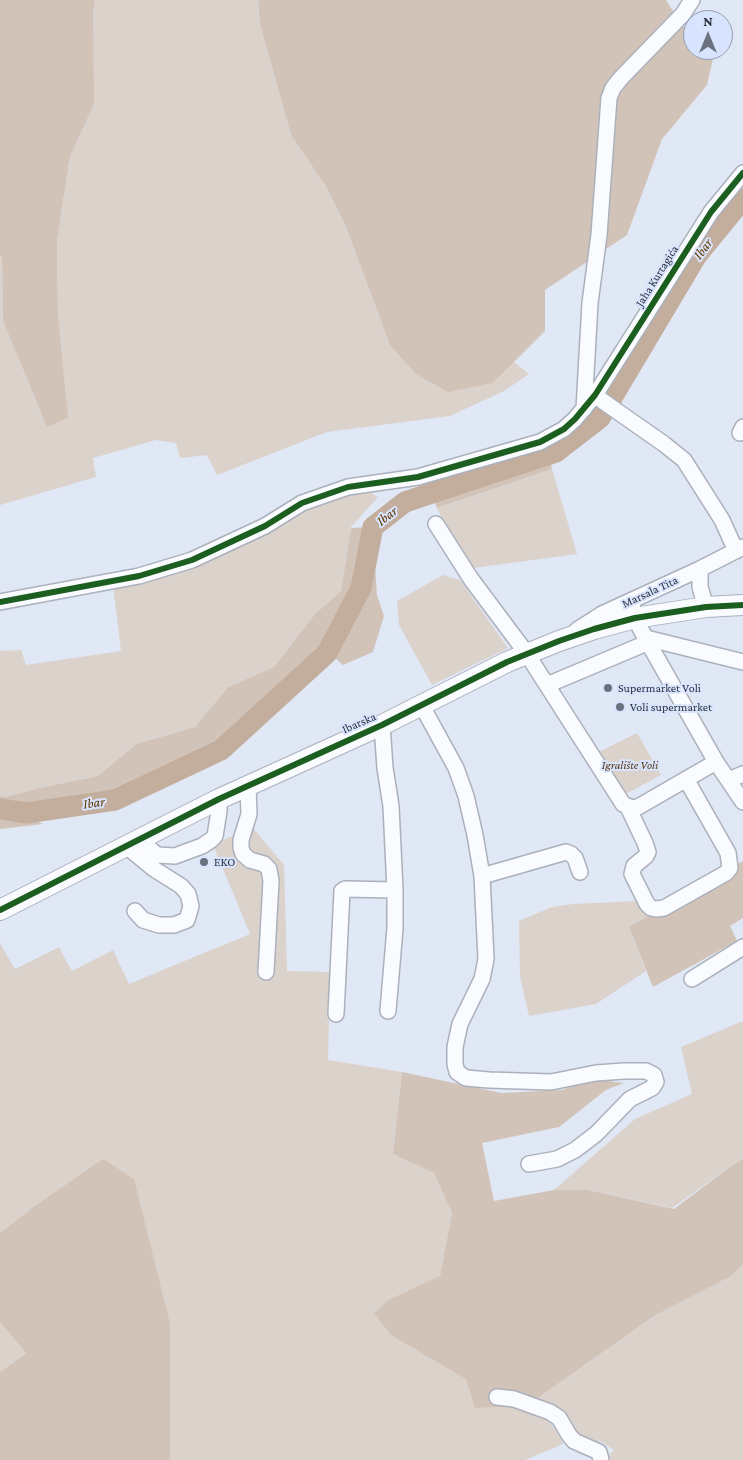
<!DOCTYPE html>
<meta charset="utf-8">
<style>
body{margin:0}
#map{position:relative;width:743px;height:1460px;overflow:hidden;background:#e0e7f5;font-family:"Crimson Pro",serif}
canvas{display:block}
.north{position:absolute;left:683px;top:10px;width:50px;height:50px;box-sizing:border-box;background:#d8e4fd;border:1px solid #939db1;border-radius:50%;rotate:0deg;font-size:14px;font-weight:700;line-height:20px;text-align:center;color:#2c323e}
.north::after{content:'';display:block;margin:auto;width:18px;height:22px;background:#6b717e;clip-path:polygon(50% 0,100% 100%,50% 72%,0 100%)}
</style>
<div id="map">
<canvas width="743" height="1460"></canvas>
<div class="north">N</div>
</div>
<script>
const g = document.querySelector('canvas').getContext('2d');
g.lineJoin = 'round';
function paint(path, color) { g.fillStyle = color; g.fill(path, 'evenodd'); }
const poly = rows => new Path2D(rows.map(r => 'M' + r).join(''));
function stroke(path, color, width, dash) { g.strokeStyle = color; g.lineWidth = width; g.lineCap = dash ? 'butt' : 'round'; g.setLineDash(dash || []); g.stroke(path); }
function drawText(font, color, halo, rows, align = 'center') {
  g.font = font + ' "Crimson Pro",serif'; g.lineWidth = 4; g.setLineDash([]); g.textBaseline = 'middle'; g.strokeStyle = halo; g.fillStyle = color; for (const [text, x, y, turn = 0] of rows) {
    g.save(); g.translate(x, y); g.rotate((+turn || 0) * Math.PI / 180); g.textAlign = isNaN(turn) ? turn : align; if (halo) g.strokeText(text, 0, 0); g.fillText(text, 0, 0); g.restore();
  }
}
const green = poly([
 [95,0,258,0,260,24,291,135,325,185,346,227,390,345,493,383,514,362,529,374,504,391,450,416,327,432,217,475,207,455,180,458,176,443,156,440,93,458,96,477,0,505,0,255,2,258,3,321,47,427,58,317,57,240,70,156,93,104,93,14],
 [552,469,577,554,466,569,437,508],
 [369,492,378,497,351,527,341,591,315,614,274,667,228,687,195,727,136,744,98,776,44,787,5,797,0,795,0,651,21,650,26,665,121,651,113,585,297,513,346,496],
 [443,575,460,580,508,648,432,685,399,625,397,601],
 [637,733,661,775,622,796,597,753],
 [252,827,284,865,287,971,330,972,328,1060,402,1072,393,1154,434,1173,452,1213,440,1277,388,1300,374,1313,519,1406,545,1417,557,1432,563,1444,525,1460,170,1460,170,1324,32,1208,0,1233,0,943,15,969,59,947,72,971,113,950,129,984,250,934,213,845],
 [637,901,648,916,629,927,646,971,596,1004,529,1016,520,976,519,921,552,907,573,904],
 [743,1021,743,1159,731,1166,672,1208,588,1190,554,1190,635,1119,692,1094,681,1047],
 [743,1265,743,1460,604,1460,614,1450,602,1442,572,1437,535,1400,654,1316,731,1276],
 [0,1322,26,1353,0,1372]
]);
const forest = poly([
 [0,0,95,0,93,14,94,104,70,156,57,240,58,317,68,418,47,427,3,321,2,258,0,255],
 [258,0,666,0,683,26,693,33,693,50,715,50,707,85,662,139,627,235,545,290,545,331,493,383,448,392,416,374,390,345,346,227,325,185,291,135,260,24],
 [550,460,552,469,437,508,434,499],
 [368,527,355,586,323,650,219,745,114,792,28,806,0,802,0,795,5,797,44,787,98,776,136,744,195,727,228,687,274,667,315,614,341,591,351,528],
 [374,550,377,595,384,616,373,652,343,665,332,655,366,592],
 [0,814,31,819,43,824,0,829],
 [743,861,743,918,730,926,737,941,653,987,629,927],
 [402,1072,501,1093,562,1090,592,1079,624,1083,606,1090,559,1127,482,1143,494,1201,554,1190,588,1190,674,1209,731,1166,743,1159,743,1265,731,1276,654,1316,535,1400,519,1406,475,1408,466,1379,391,1335,374,1313,388,1300,440,1276,452,1213,434,1173,393,1154],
 [103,1159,134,1179,170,1324,170,1460,0,1460,0,1372,26,1353,0,1322,0,1233,32,1208]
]);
const river = poly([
 [0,809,26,813,115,800,221,750,327,653,361,588,373,527,405,502,556,452,600,418,697,255,743,199]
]);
const minor = poly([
 [595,395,604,402,664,444,684,460,722,520,736,551],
 [584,409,590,303,599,235,609,98,613,88,621,78,683,14,692,0],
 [740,433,743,427],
 [436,524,471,579,527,654,623,804,632,808,638,807,716,762],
 [700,569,700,587,706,607],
 [631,601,635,618,641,630,716,762,743,802],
 [0,602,139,576,192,560,265,526,302,503,348,487,418,477,540,442,564,429,575,419,595,395,711,212,743,173],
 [577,630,602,614,700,569,743,547],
 [646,638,743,662],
 [547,685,649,642],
 [422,706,456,768,466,796,475,835,482,876,486,959,482,979,460,1024,455,1047,455,1064,457,1072,466,1078,489,1080,551,1082,596,1073,624,1071,646,1071,654,1075,656,1082,652,1088,630,1099,596,1134,575,1150,557,1159,529,1164],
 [382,725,385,768,391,806,395,890,395,928,388,1011],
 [729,780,743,774],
 [248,786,249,814,241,840,241,848,243,854,250,860,264,864,269,869,271,881,266,972],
 [628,807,645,843,648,852,646,856,634,866,632,874,647,904,651,908,656,909,664,908,726,873,730,868,728,853,686,779],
 [139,839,157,855,175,856,202,846,211,840,215,836,219,811,219,799],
 [126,846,154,869,181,886,188,894,191,906,187,920,174,925,159,925,143,920,135,911],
 [482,876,566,852,571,854,575,858,580,872],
 [692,979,743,947],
 [336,1014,342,891,345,889,395,890],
 [497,1397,514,1399,550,1412,559,1418,569,1435,574,1441,599,1452,601,1460]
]);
const major = poly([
 [0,910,219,799,382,725,507,662,559,641,594,629,635,618,706,607,743,605]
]);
const cycleway = poly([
 [0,602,139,576,192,560,265,526,302,503,348,487,418,477,540,442,564,429,575,419,595,395,711,212,743,173],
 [0,910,219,799,382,725,507,662,559,641,594,629,635,618,706,607,743,605]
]);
const markers = [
 [608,688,5,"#6b717e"],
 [620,707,5,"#6b717e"],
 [204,862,5,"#6b717e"]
];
const streetNames = [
 ["Jaha Kurtagića",657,276,-58],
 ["Marsala Tita",650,592,-25],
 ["Ibarska",359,723,-24]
];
const poiNames = [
 ["Supermarket Voli",618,688],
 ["Voli supermarket",630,707],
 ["EKO",214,862]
];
const parkNames = [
 ["Igralište Voli",630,765]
];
const waterNames = [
 ["Ibar",703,249,-53],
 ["Ibar",387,516,-38],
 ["Ibar",94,803,-8]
];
paint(green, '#dcd2cc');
paint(forest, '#d2c3b8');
stroke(river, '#c3ae9d', 21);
stroke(minor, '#abb1bc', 18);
stroke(major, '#abb1bc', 22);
stroke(minor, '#fafbfe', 15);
stroke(major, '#fafbfe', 20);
stroke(cycleway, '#1b5e20', 6);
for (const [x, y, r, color] of markers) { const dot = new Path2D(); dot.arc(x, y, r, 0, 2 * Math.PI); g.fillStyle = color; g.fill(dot); stroke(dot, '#d8e4fd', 2); }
drawText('12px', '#2c323e', '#d8e4fd', streetNames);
drawText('12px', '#2c323e', '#d8e4fd', poiNames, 'left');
drawText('italic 12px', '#5a3814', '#d8e4fd', parkNames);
drawText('italic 14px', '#643801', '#d8e4fd', waterNames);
</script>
